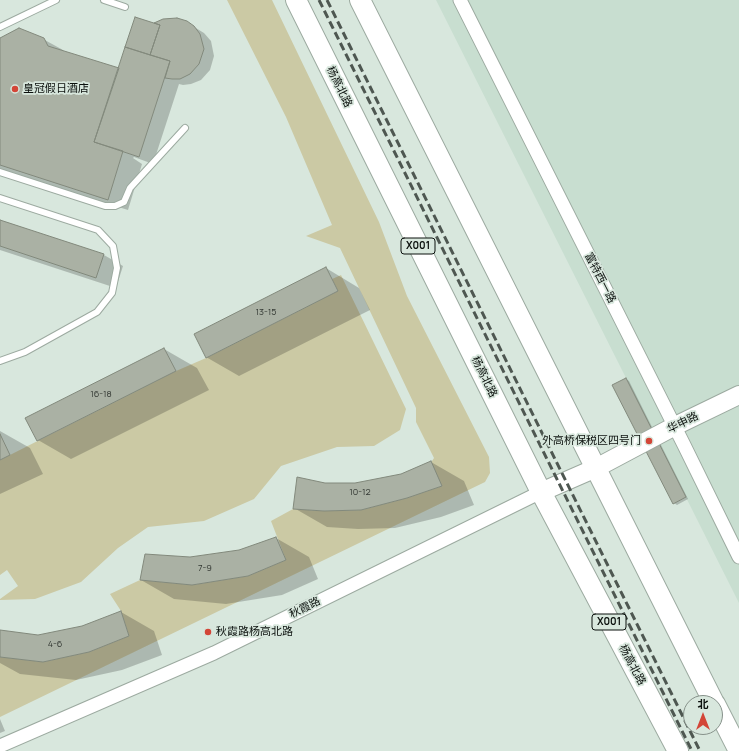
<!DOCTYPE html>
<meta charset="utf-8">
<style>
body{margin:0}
#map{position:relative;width:739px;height:751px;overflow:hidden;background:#d8e7dd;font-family:Manrope,"Noto Sans SC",sans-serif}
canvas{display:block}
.north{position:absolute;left:683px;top:695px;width:40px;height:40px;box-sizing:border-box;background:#d8e7dd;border:1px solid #86918a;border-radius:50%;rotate:0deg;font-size:11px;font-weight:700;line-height:16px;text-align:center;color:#0b100d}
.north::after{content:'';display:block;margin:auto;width:14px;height:18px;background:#d34537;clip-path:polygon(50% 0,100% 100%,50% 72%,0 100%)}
</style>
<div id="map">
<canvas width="739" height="751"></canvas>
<div class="north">北</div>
</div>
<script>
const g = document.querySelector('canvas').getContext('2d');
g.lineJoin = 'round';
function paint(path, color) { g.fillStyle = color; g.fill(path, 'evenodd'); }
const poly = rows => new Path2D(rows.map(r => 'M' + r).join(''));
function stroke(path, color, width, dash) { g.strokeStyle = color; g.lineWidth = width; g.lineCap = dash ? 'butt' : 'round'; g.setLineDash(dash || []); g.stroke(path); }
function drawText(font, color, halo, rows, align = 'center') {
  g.font = font + ' Manrope,"Noto Sans SC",sans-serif'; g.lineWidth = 3.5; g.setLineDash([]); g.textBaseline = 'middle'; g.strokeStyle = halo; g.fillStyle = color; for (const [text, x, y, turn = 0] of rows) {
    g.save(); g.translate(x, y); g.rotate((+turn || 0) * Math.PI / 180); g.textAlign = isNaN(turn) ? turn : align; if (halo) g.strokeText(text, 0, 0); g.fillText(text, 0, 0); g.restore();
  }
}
const built = poly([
 [436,0,739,0,739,603,626,378]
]);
const green = poly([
 [227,0,272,0,379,222,407,296,489,457,490,473,485,482,0,717,0,657,43,662,89,652,129,636,121,611,110,594,140,580,192,585,248,576,286,560,271,521,293,509,324,511,361,510,407,498,442,486,430,464,434,458,416,422,416,408,340,248,306,236,332,225,286,117],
 [341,275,406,409,400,430,374,446,337,447,281,466,254,499,204,521,148,527,118,548,81,582,35,599,0,600,0,599,18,586,7,570,0,575,0,460,176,371,206,358,338,291,332,279]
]);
const shadow = poly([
 [186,22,204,33,211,41,214,56,210,70,201,80,191,84,183,85,179,84,153,164,134,157,133,158,142,164,128,210,0,170,0,39,43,39,63,50,64,53,119,70,159,24],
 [0,221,104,255,123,266,116,288,0,250],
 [326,268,359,288,370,310,239,376,206,357],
 [164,349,197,368,209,390,71,459,38,440,27,418],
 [626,379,629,381,688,499,677,505,674,503],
 [0,431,30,448,43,474,0,494],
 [431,462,464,481,474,505,441,517,395,528,358,529,327,527,294,508,325,484,355,484,401,475],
 [276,538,309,557,318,579,282,595,226,604,174,599,141,580,190,558,239,551],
 [121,612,154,631,162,655,122,670,76,680,20,674,0,663,0,631,38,636,83,627],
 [0,719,5,731,0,733]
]);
const building = poly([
 [135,17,160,25,150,55,125,47,135,17],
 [177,18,187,21,194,26,200,34,204,49,199,64,190,74,180,79,172,79,165,78,170,61,150,55,160,25,154,23,163,19,177,18],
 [19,28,44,38,48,46,119,68,94,142,123,151,108,200,0,165,0,38,19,28],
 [125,47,170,61,139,157,94,142,125,47],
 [0,220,104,254,96,278,0,246,0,220],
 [326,267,338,291,206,358,194,334,326,267],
 [164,348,176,371,37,441,25,418,164,348],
 [626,378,686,497,673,504,612,385,626,378],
 [0,434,10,455,0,460,0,434],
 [431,461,442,486,407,498,361,510,324,511,293,509,297,477,325,483,355,483,401,474,431,461],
 [276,537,286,560,248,576,192,585,140,580,145,554,190,557,239,550,276,537],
 [121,611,129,636,89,652,43,662,0,657,0,630,38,635,82,626,121,611]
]);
const lane = poly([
 [104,0,125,7],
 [0,27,56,0],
 [0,172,105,206,115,206,124,202,130,188,185,128],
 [0,198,98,230,113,246,117,268,112,293,97,312,25,352,0,361]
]);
const street = poly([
 [460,0,684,445,739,557],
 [0,746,214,653,541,492]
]);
const secondary = poly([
 [541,492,596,468,675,426,739,395]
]);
const primary = poly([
 [296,0,541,492,678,751],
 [360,0,714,703],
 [715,704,739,751]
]);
const rail = poly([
 [319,0,692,751],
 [327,0,700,751]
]);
const markers = [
 [15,89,4,"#d34537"],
 [649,441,4,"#d34537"],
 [208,632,4,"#d34537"]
];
const numberNames = [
 ["13-15",266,312],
 ["16-18",101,394],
 ["10-12",360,492],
 ["7-9",205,568],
 ["4-6",55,644]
];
const shields = [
 [418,246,34],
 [609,622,34]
];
const shieldNames = [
 ["X001",418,246],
 ["X001",609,622]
];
const streetNames = [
 ["杨高北路",339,87,64],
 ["富特西一路",600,278,63],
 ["杨高北路",484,377,64],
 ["华申路",683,423,-26],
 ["秋霞路",305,608,-26],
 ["杨高北路",632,665,62]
];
const poiNames = [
 ["皇冠假日酒店",23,89],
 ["外高桥保税区四号门",641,441,"right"],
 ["秋霞路杨高北路",216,632]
];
paint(built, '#c8ded0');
paint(green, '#cbc9a4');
paint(shadow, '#0003');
paint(building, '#aab1a4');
stroke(building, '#82897c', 1);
stroke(lane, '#9caaa0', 8);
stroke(street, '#9caaa0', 15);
stroke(secondary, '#9caaa0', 20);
stroke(primary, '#9caaa0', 22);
stroke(lane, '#fff', 6);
stroke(street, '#fff', 13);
stroke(secondary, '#fff', 18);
stroke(primary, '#fff', 20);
stroke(rail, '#4e5751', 3, [8, 4]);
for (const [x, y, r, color] of markers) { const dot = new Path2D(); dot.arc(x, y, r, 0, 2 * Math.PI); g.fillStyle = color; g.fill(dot); stroke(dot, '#d8e7dd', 1.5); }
drawText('9px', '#333833', null, numberNames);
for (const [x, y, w] of shields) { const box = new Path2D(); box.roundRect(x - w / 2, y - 8, w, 16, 3); g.fillStyle = '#d8e7dd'; g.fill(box); stroke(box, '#0b100d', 1); }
drawText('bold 10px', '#0b100d', null, shieldNames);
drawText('11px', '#0b100d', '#d8e7dd', streetNames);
drawText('11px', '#0b100d', '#d8e7dd', poiNames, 'left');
</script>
